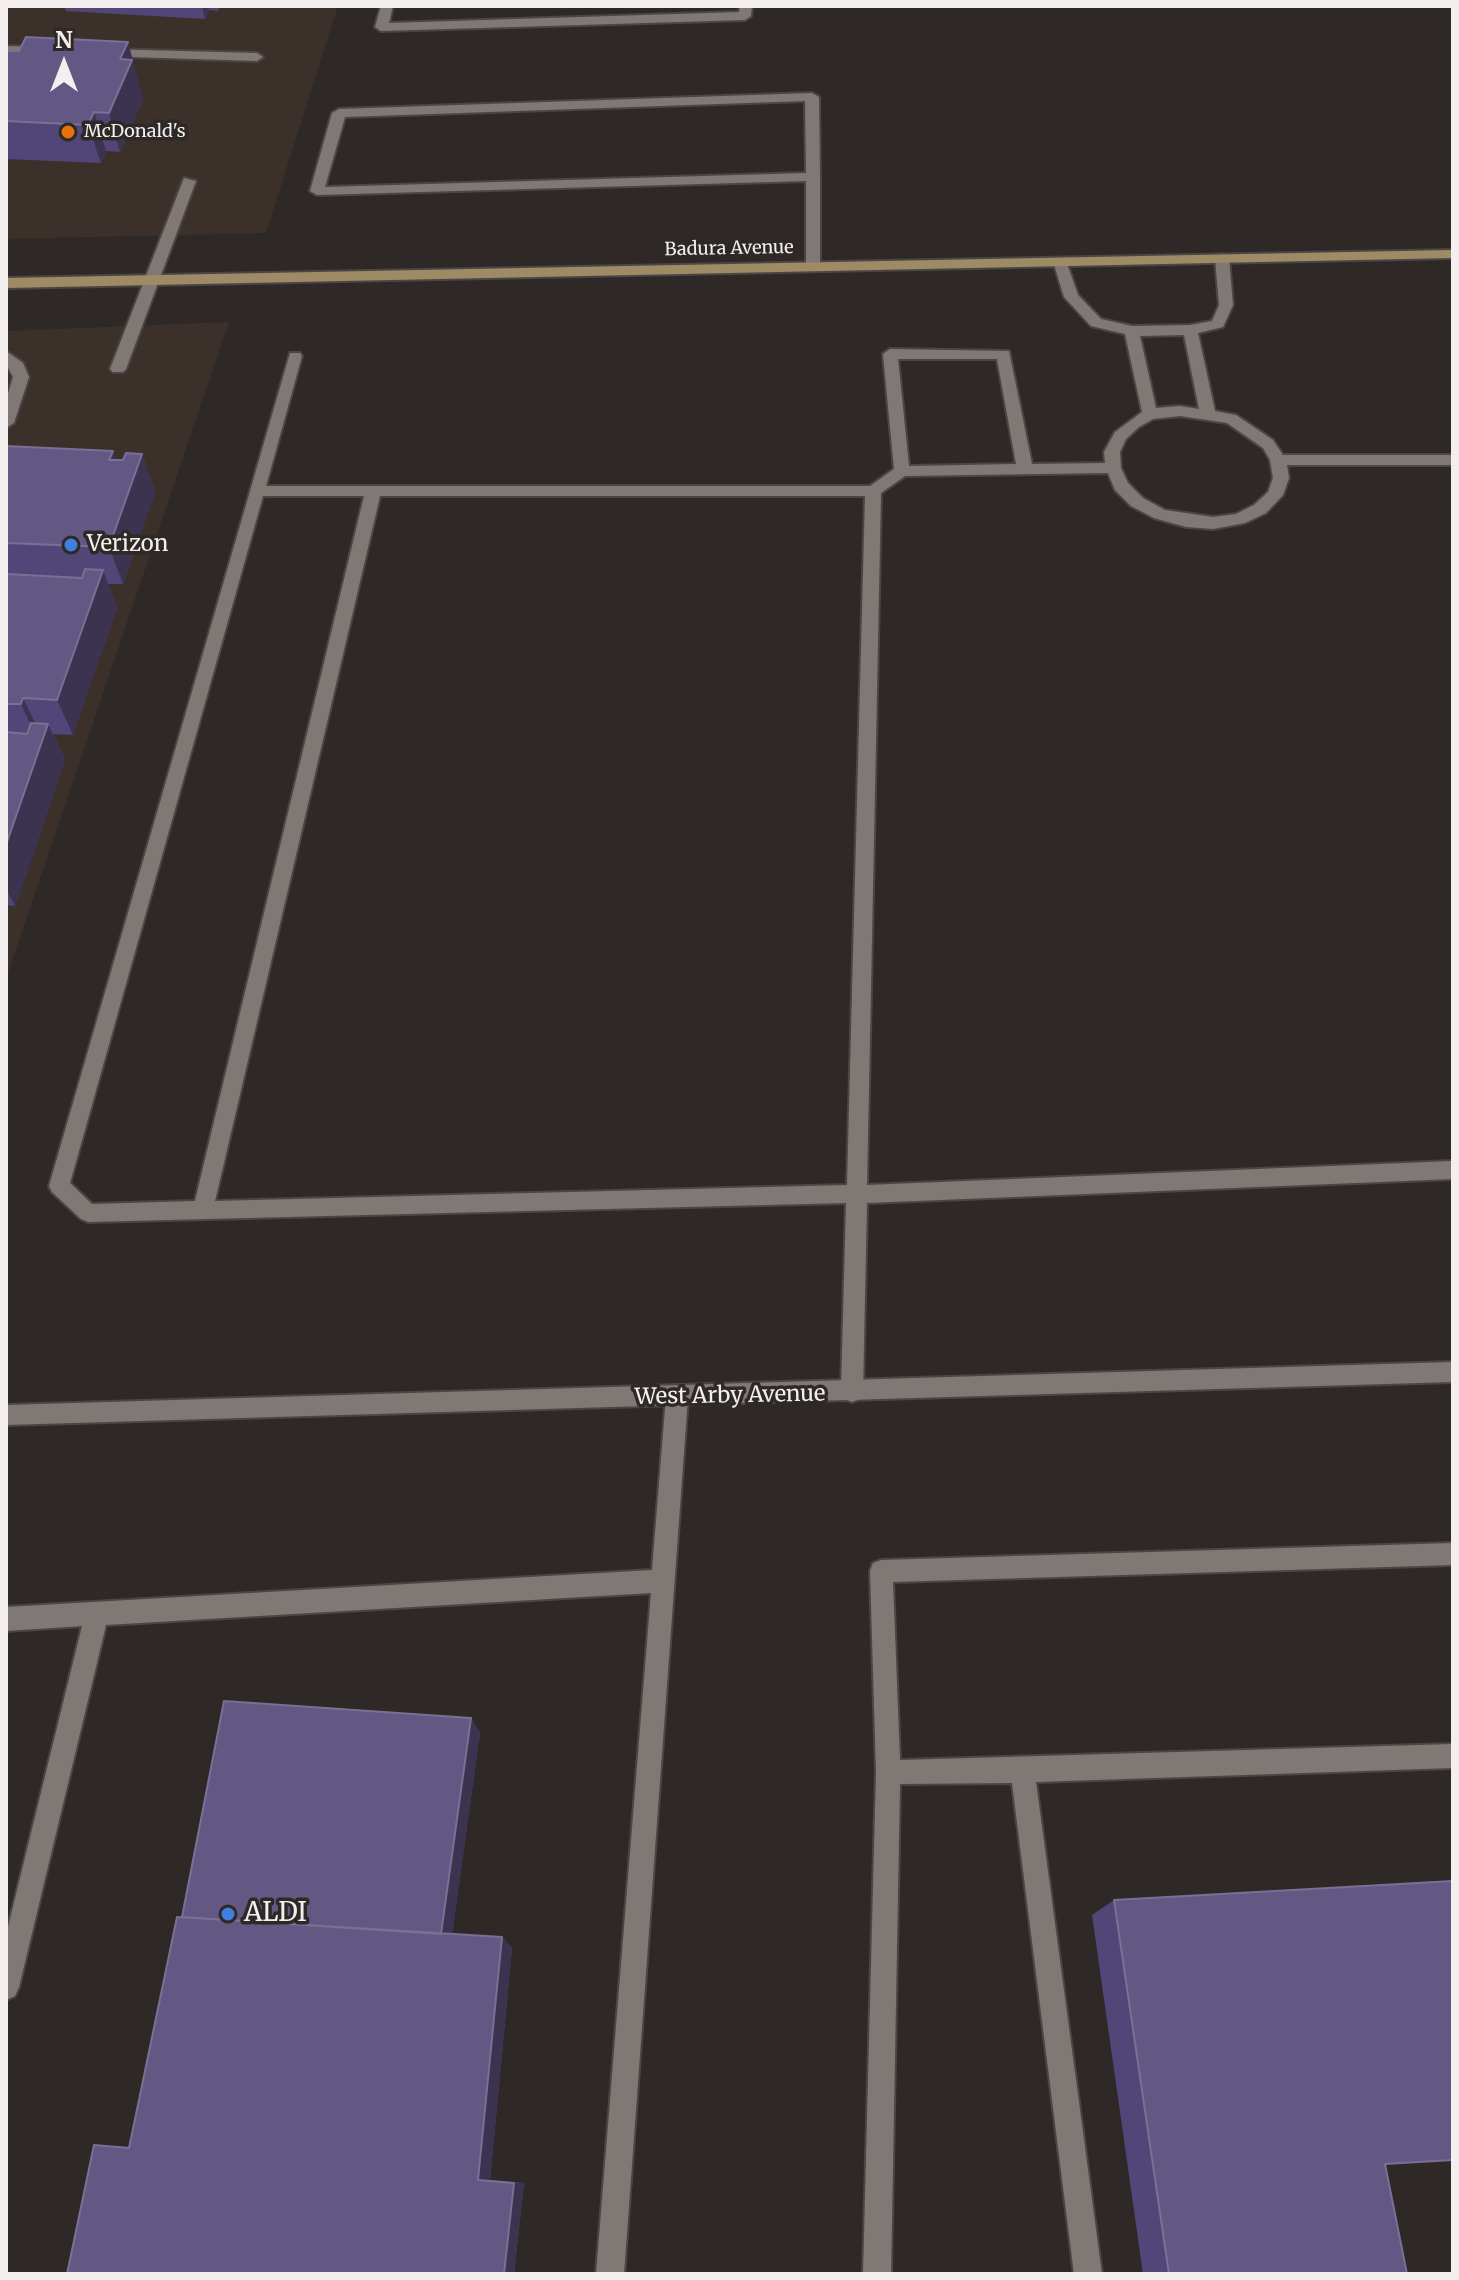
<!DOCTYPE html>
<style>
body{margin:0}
#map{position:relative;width:1459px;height:2280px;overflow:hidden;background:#2e2926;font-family:Merriweather,serif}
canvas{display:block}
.frame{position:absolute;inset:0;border:8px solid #f3efee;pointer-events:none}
.north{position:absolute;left:24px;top:24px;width:80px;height:80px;-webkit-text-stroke:6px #2e2926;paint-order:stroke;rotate:0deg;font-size:22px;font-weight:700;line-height:32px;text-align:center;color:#f3efee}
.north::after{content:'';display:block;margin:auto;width:28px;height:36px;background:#f3efee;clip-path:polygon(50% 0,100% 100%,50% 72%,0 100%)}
</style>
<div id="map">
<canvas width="1459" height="2280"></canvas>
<div class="frame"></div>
<div class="north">N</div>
</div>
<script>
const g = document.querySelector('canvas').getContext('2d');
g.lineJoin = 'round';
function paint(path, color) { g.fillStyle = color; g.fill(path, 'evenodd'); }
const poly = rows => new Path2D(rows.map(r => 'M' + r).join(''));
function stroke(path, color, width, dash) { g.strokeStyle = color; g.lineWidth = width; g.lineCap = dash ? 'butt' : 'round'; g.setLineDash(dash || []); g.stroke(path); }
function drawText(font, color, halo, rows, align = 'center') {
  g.font = font + ' Merriweather,serif'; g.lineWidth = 7; g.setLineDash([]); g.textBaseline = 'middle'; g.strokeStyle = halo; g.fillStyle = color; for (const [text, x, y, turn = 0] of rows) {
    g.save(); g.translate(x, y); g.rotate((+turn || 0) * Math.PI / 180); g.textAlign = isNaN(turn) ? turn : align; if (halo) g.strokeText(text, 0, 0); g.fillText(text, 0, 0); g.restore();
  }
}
const built = poly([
 [6,6,338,6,266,233,6,239],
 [229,322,6,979,6,331]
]);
const service = poly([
 [381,6,393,6,389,23,739,12,740,6,752,6,751,16,745,20,381,31,375,27,381,6],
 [6,46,45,47,51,51,45,55,6,54,6,46],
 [105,49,257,53,263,57,257,61,100,56,100,50,105,49],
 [812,93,819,97,820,177,820,266,813,270,806,266,806,181,317,195,310,191,332,113,339,109,812,93],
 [805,101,806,173,325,187,345,117,805,101],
 [184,178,196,181,126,369,123,372,113,372,110,369,184,178],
 [1222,254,1229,258,1233,305,1223,327,1198,333,1215,411,1236,415,1273,440,1283,455,1453,455,1453,465,1287,465,1289,478,1283,495,1266,513,1245,523,1213,529,1186,527,1154,518,1131,506,1115,490,1108,473,905,476,881,493,867,1185,1453,1161,1453,1179,867,1203,863,1392,860,1399,852,1402,844,1399,841,1392,846,1203,88,1222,81,1219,52,1192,49,1186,290,353,300,353,302,356,266,486,870,486,894,469,883,354,890,349,1009,351,1032,464,1105,463,1104,452,1115,432,1142,412,1125,334,1091,326,1064,297,1053,261,1055,258,1065,258,1078,295,1101,319,1132,326,1190,325,1212,321,1219,305,1215,258,1222,254],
 [1184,335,1199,409,1180,406,1156,408,1140,336,1184,335],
 [898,359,997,359,1016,464,909,466,898,359],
 [1180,416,1227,423,1263,448,1270,460,1273,478,1268,492,1254,505,1236,514,1213,517,1165,510,1143,498,1128,483,1121,468,1120,452,1126,439,1139,427,1153,419,1180,416],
 [263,496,364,496,195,1201,92,1204,70,1183,263,496],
 [380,496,865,496,847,1185,215,1201,380,496],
 [6,351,23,363,29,377,14,423,6,428,6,400,13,377,6,364,6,351],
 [677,1387,685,1390,688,1397,624,2274,596,2274,651,1593,106,1625,19,1987,15,1996,6,2000,6,1935,82,1626,6,1631,6,1607,652,1570,666,1397,669,1390,677,1387],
 [1453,1543,1453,1565,893,1582,900,1760,1453,1744,1453,1768,1036,1782,1102,2274,1074,2274,1012,1783,900,1784,891,2274,863,2274,876,1772,870,1571,873,1563,881,1560,1453,1543]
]);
const tertiary = poly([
 [1453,1362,1453,1382,6,1425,6,1405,1453,1362]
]);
const secondary = poly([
 [1453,250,1453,258,6,288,6,278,1453,250]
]);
const wall = poly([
 [64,6,220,6,218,11,209,10,205,19,66,11],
 [6,51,139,80,138,82,143,99,120,152,106,151,101,163,6,159],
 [6,446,116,460,123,460,142,454,155,492,123,584,108,584,117,607,73,735,53,734,65,760,15,906,6,905],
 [471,1718,480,1733,452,1934,502,1937,512,1948,490,2180,524,2183,514,2274,94,2145,130,2147,182,1917],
 [1114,1900,1385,2164,1407,2274,1143,2274,1092,1915]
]);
const shadedWall = poly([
 [202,6,208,6,209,10,205,19],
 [128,42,143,99,120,152,109,113,120,59],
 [94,112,106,151,101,163,88,125],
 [113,451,126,489,109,460],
 [142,454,155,492,123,584,109,547],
 [103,570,117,607,73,735,57,700],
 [23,698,40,733,38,740,21,704],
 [48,724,65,760,15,906,6,889,6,845],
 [471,1718,480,1733,451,1944,441,1936],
 [502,1937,512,1948,490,2180,478,2180],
 [514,2183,524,2183,514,2274,504,2274]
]);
const building = poly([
 [26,37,128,42,120,59,132,60,109,113,94,112,88,125,6,121,6,51,19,51,26,37],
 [6,446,113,451,109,460,123,460,126,453,142,454,109,547,6,543,6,446],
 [85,569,103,570,57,700,23,698,21,704,6,704,6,574,82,578,85,569],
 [31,723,48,724,6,845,6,732,27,734,31,723],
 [224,1701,471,1718,441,1934,182,1917,224,1701],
 [1453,1881,1453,2160,1385,2164,1407,2274,1169,2274,1114,1900,1453,1881],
 [177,1917,502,1937,478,2180,514,2183,504,2274,67,2274,94,2145,129,2148,177,1917]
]);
const markers = [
 [68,132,8,"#e8710a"],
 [71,545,8,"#3f7fe0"],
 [228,1914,8,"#3f7fe0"]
];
const farPoinames = [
 ["McDonald's",84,132]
];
const farStreetnames = [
 ["Badura Avenue",729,249,-1]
];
const poiNames = [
 ["Verizon",87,545]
];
const streetNames = [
 ["West Arby Avenue",730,1396,-1]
];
const nearPoinames = [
 ["ALDI",244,1914]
];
paint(built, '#3c302b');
stroke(service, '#4b4645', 4);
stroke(tertiary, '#4b4645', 4);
stroke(secondary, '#4b4645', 4);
paint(service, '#7f7875');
paint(tertiary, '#7f7875');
paint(secondary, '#9e8b65');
paint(wall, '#514677');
paint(shadedWall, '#3c3351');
paint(building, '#635884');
stroke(building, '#797094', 2);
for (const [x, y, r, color] of markers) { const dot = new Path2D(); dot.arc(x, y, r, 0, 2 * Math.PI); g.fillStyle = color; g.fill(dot); stroke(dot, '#2e2926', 3); }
drawText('18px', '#f3efee', '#2e2926', farPoinames, 'left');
drawText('18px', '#f3efee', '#2e2926', farStreetnames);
drawText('22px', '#f3efee', '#2e2926', poiNames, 'left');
drawText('22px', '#f3efee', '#2e2926', streetNames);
drawText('26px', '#f3efee', '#2e2926', nearPoinames, 'left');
</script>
